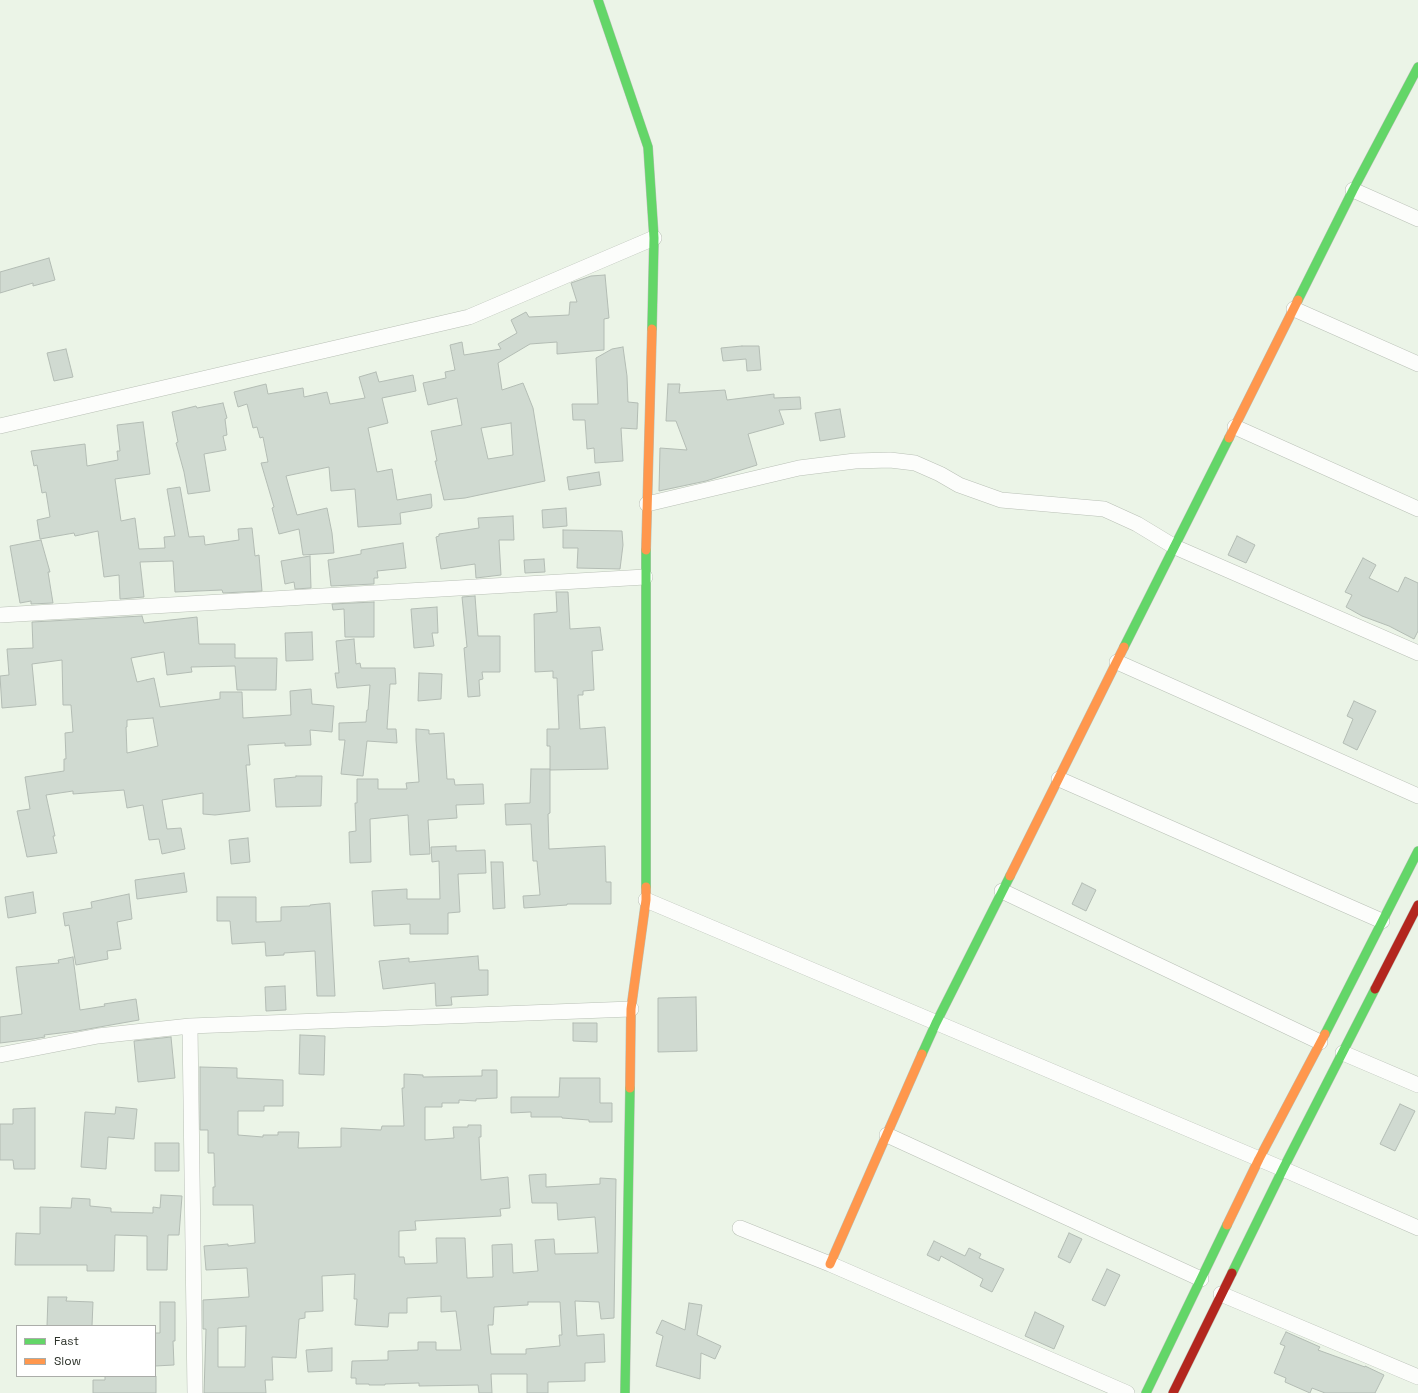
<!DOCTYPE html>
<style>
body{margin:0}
#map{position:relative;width:1418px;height:1393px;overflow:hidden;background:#ebf4e7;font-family:"Space Grotesk",sans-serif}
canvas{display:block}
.legend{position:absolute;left:16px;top:1325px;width:140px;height:52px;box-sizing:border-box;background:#fff;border:1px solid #abada9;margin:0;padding:5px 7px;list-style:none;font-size:12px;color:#2c3229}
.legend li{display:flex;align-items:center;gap:8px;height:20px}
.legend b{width:20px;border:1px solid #abada9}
</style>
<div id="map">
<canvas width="1418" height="1393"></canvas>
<ul class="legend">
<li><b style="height:5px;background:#63d668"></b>Fast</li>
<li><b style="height:5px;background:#ff974d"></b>Slow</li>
</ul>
</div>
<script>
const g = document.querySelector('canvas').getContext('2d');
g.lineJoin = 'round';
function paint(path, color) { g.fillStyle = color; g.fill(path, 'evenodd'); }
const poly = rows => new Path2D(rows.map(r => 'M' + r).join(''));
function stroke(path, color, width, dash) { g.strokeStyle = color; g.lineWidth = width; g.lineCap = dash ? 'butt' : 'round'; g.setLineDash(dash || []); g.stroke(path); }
const building = poly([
 [49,258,55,280,33,286,33,283,0,293,0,272,49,258],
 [605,275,609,318,604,319,604,350,557,354,557,342,530,344,498,363,502,390,523,383,533,408,545,481,465,498,444,500,435,461,437,461,431,431,462,425,457,398,428,405,423,383,446,378,445,372,455,370,450,345,462,342,464,355,501,349,498,344,517,333,511,320,526,312,529,317,569,315,570,302,577,302,571,283,591,276,605,275],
 [511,423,513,455,488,459,481,428,511,423],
 [742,346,759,346,761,370,747,371,746,359,723,361,721,348,742,346],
 [623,347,627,376,628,402,638,403,637,429,621,428,623,461,595,463,594,448,587,449,585,420,573,420,572,404,598,404,596,358,612,349,623,347],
 [66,349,73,377,54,381,47,353,66,349],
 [376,372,379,382,413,375,416,391,382,398,388,423,368,428,377,472,392,469,397,500,431,494,432,506,431,508,400,513,401,524,358,527,355,489,331,491,329,467,286,476,297,515,327,508,332,533,334,553,303,555,299,529,279,534,272,508,274,507,261,463,268,462,263,437,260,438,257,427,253,428,247,404,238,407,234,392,266,384,268,394,303,388,304,397,327,392,330,404,365,398,359,377,376,372],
 [668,384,680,384,679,393,725,390,727,400,774,394,774,398,800,397,801,409,779,410,784,424,748,434,757,465,706,481,659,491,660,448,687,450,676,421,666,421,668,384],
 [223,403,227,418,225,419,227,435,223,436,226,450,204,454,210,491,188,494,184,472,176,443,178,442,172,412,196,406,197,408,223,403],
 [840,409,845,437,820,441,815,413,840,409],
 [143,422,150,474,115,479,121,521,135,518,139,549,165,548,164,537,175,536,167,489,180,487,189,537,204,536,205,545,239,540,238,529,252,528,255,556,259,555,262,591,223,593,222,590,175,592,173,561,140,562,144,597,120,599,119,575,104,577,98,531,75,536,74,533,40,539,37,520,50,517,46,492,42,493,37,465,34,466,31,451,85,444,87,466,118,460,117,451,120,451,117,425,143,422],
 [599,472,601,485,569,490,567,477,599,472],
 [566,508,567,526,543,528,542,510,566,508],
 [513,516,514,540,499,540,501,575,476,578,475,564,441,569,436,537,439,536,439,534,479,528,478,518,513,516],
 [563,530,622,531,623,545,620,569,577,568,578,548,563,548,563,530],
 [1237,536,1255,545,1246,563,1228,555,1237,536],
 [41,540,50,572,48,572,53,603,31,604,31,601,20,603,10,546,41,540],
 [403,543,406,568,377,571,378,578,374,578,374,584,331,586,328,560,361,554,361,550,403,543],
 [310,556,311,588,295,589,294,582,285,584,281,561,310,556],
 [1363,558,1376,565,1369,578,1398,592,1405,577,1418,583,1418,631,1414,639,1389,626,1362,616,1346,607,1352,595,1345,592,1363,558],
 [544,559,545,572,525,573,524,560,544,559],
 [556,592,568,592,570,629,600,627,603,650,592,651,594,690,583,691,583,695,578,695,580,729,605,727,608,769,550,770,550,746,547,746,547,729,559,729,557,678,553,678,553,671,535,672,534,614,557,612,556,592],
 [475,596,478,636,500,636,500,672,482,672,483,679,479,680,480,696,468,697,464,648,467,647,462,597,475,596],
 [374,602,374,637,345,637,344,609,333,610,332,604,374,602],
 [437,607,438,633,432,633,434,646,414,648,411,609,437,607],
 [142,616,144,623,197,617,199,644,235,644,235,658,277,658,276,690,237,690,235,666,191,667,192,672,167,675,164,652,131,658,137,682,154,678,160,707,220,699,220,692,242,692,243,718,291,715,290,691,311,689,312,704,334,706,332,732,310,730,311,745,285,746,285,743,248,745,250,765,246,765,250,811,215,815,203,814,203,793,162,800,167,829,181,828,185,849,162,854,159,839,149,840,143,805,127,808,124,790,73,794,73,791,46,795,55,836,53,836,57,853,27,857,17,811,30,809,25,777,64,771,64,759,66,759,65,733,73,732,71,705,63,705,62,660,32,664,36,705,2,708,0,676,9,675,7,649,33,648,32,622,142,616],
 [153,718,158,746,127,753,126,727,127,727,127,720,153,718],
 [312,632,313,660,286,661,285,633,312,632],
 [354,639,356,664,360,663,361,668,395,668,396,684,390,684,387,729,396,729,397,743,367,741,363,776,341,774,345,740,339,740,339,723,366,722,367,710,368,710,370,685,337,688,335,673,339,673,336,641,354,639],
 [419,673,442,674,441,699,418,701,419,673],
 [1354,701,1376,711,1357,750,1343,743,1353,719,1347,716,1354,701],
 [416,729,429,730,429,734,444,733,447,779,454,779,455,785,483,784,484,804,456,805,457,818,428,820,430,854,410,855,408,815,370,819,371,862,350,863,349,832,356,831,355,803,357,803,357,779,378,779,378,789,407,789,406,783,419,782,416,740,416,729],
 [531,769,550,769,550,813,548,814,549,849,605,846,606,882,611,882,611,904,567,904,567,905,524,908,523,896,540,895,537,861,533,861,531,824,506,825,505,804,530,803,531,769],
 [296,776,322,776,321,806,276,807,274,779,296,777,296,776],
 [248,838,250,862,231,864,229,840,248,838],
 [456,846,456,851,485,850,486,873,458,874,460,912,448,913,448,934,410,934,410,924,374,926,372,891,407,889,407,899,440,899,439,861,432,862,431,847,456,846],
 [491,862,503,862,505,908,493,909,491,862],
 [184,873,187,892,137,899,135,880,184,873],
 [1082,883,1096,890,1086,911,1072,904,1082,883],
 [33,892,36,913,8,918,5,897,33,892],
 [129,894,132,919,117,922,121,949,107,951,108,959,76,965,69,925,65,926,63,913,92,908,91,902,129,894],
 [217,897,256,897,256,922,281,921,281,907,310,906,310,905,330,903,335,996,317,996,315,951,284,953,284,955,266,956,265,942,232,944,230,921,217,921,217,897],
 [478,956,479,970,488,970,488,995,451,997,452,1005,436,1006,435,983,383,989,379,961,409,958,409,962,478,956],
 [73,957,80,1010,105,1006,104,1004,136,999,139,1020,77,1031,44,1035,45,1037,33,1039,0,1043,0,1017,22,1014,16,967,59,963,58,960,73,957],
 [285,986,286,1010,266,1011,265,987,285,986],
 [696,997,697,1051,658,1052,658,998,696,997],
 [573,1023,597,1023,597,1042,573,1041,573,1023],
 [300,1035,325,1036,324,1075,299,1074,300,1035],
 [171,1037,175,1078,138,1082,134,1041,171,1037],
 [200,1067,237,1068,237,1078,283,1080,283,1106,264,1106,264,1111,238,1111,238,1135,263,1137,263,1135,278,1135,278,1132,299,1132,298,1148,341,1147,341,1128,381,1130,382,1126,404,1126,402,1088,404,1088,404,1074,423,1075,423,1077,482,1076,482,1070,497,1070,497,1098,476,1099,476,1101,459,1100,459,1103,442,1103,442,1107,425,1107,425,1140,454,1138,453,1127,468,1127,468,1125,481,1125,481,1137,479,1137,481,1180,508,1177,510,1208,500,1209,501,1216,415,1221,416,1230,399,1231,399,1257,404,1257,405,1264,437,1263,436,1238,465,1238,467,1278,493,1277,492,1245,512,1244,513,1273,538,1271,535,1240,554,1239,555,1254,598,1253,595,1217,558,1220,557,1203,532,1203,529,1175,546,1174,546,1187,600,1184,600,1178,616,1179,614,1318,601,1319,599,1302,575,1301,577,1336,604,1334,605,1362,585,1363,585,1381,548,1382,548,1393,527,1393,527,1374,491,1374,492,1393,479,1393,478,1385,419,1386,419,1383,385,1384,385,1385,369,1385,369,1384,356,1384,356,1378,351,1378,352,1361,388,1360,388,1351,418,1350,418,1342,436,1342,436,1350,461,1350,456,1311,441,1312,441,1296,407,1298,407,1313,389,1313,388,1327,355,1325,357,1299,354,1299,355,1274,322,1276,323,1311,305,1312,305,1318,299,1319,296,1358,272,1357,273,1380,265,1380,266,1393,204,1393,206,1329,203,1329,203,1300,249,1297,247,1268,206,1270,204,1246,228,1244,228,1246,255,1243,253,1205,213,1205,213,1187,215,1187,214,1153,208,1153,208,1130,200,1130,200,1067],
 [528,1302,560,1302,562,1335,559,1335,560,1346,526,1349,526,1354,491,1354,488,1325,493,1325,494,1307,528,1305,528,1302],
 [246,1326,245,1367,218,1367,218,1328,246,1326],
 [560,1078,600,1078,600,1103,612,1103,612,1122,589,1122,589,1120,562,1118,562,1117,531,1117,531,1112,511,1113,511,1097,559,1097,560,1078],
 [1400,1104,1415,1111,1395,1151,1380,1144,1400,1104],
 [116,1107,137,1109,134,1139,108,1137,106,1169,81,1167,85,1112,115,1114,116,1107],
 [35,1108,35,1169,14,1169,13,1160,0,1160,0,1124,13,1124,13,1109,35,1108],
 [155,1143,179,1143,179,1171,155,1171,155,1143],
 [161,1195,182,1196,179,1235,168,1235,167,1270,147,1270,147,1236,115,1235,114,1271,87,1271,87,1265,15,1265,16,1233,40,1234,40,1207,71,1208,72,1198,90,1199,90,1206,111,1208,111,1212,153,1213,153,1207,160,1208,161,1195],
 [1069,1233,1082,1239,1070,1263,1058,1257,1069,1233],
 [934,1241,965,1256,969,1248,981,1254,979,1258,1004,1269,992,1292,980,1286,983,1279,941,1256,939,1261,927,1255,934,1241],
 [1107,1269,1120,1275,1105,1306,1092,1300,1107,1269],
 [48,1297,67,1297,66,1301,93,1302,92,1326,47,1326,48,1297],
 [160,1302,175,1302,175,1341,173,1341,174,1365,155,1366,155,1333,160,1333,160,1302],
 [689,1303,702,1305,697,1335,721,1346,715,1359,701,1353,700,1379,656,1366,663,1336,656,1333,662,1320,685,1330,689,1303],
 [1035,1312,1064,1326,1054,1349,1025,1336,1035,1312],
 [1286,1332,1320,1347,1318,1350,1365,1367,1365,1366,1384,1375,1375,1393,1325,1393,1312,1388,1310,1393,1285,1382,1286,1378,1274,1373,1285,1346,1280,1344,1286,1332],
 [332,1348,332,1371,308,1372,306,1350,332,1348],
 [105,1376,156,1376,156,1393,93,1393,93,1380,105,1380,105,1376]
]);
const street = poly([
 [1353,190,1418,219],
 [1294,309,1418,364],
 [0,426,469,317,654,238],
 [1235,427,1418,509],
 [647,504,799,468,855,461,890,460,915,463,940,474,959,485,1001,500,1104,509,1137,524,1175,547,1418,653],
 [0,615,645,577],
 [1117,662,1418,796],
 [1059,779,1382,921],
 [1002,891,1320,1042],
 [646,900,1283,1169,1418,1228],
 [190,1026,195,1393],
 [1343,1053,1418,1085],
 [0,1055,98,1036,190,1026,631,1009],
 [887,1135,1201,1279],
 [740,1228,830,1264,1127,1393],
 [1221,1294,1418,1377]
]);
const fast = poly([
 [598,0,648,147,654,238,652,329],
 [1298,300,1353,190,1418,67],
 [646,550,646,887],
 [1124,647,1229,438],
 [1325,1034,1418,851],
 [922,1054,936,1023,1010,876],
 [1232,1273,1283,1169,1375,989],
 [625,1393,630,1088],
 [1146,1393,1227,1225]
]);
const slow = poly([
 [1229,438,1298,300],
 [646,550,652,329],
 [1010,876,1124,647],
 [630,1088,631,1009,646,900,646,887],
 [1227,1225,1259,1159,1325,1034],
 [830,1264,922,1054]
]);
const jam = poly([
 [1375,989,1418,905],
 [1173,1393,1232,1273]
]);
paint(building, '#d0dad1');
stroke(building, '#b3bcb4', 1);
stroke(street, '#b9c0b6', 16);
stroke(fast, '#b9c0b6', 10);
stroke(slow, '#b9c0b6', 10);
stroke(jam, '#b9c0b6', 10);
stroke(street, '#fcfdfb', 15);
stroke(fast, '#63d668', 9);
stroke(slow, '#ff974d', 9);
stroke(jam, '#b3261e', 9);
</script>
